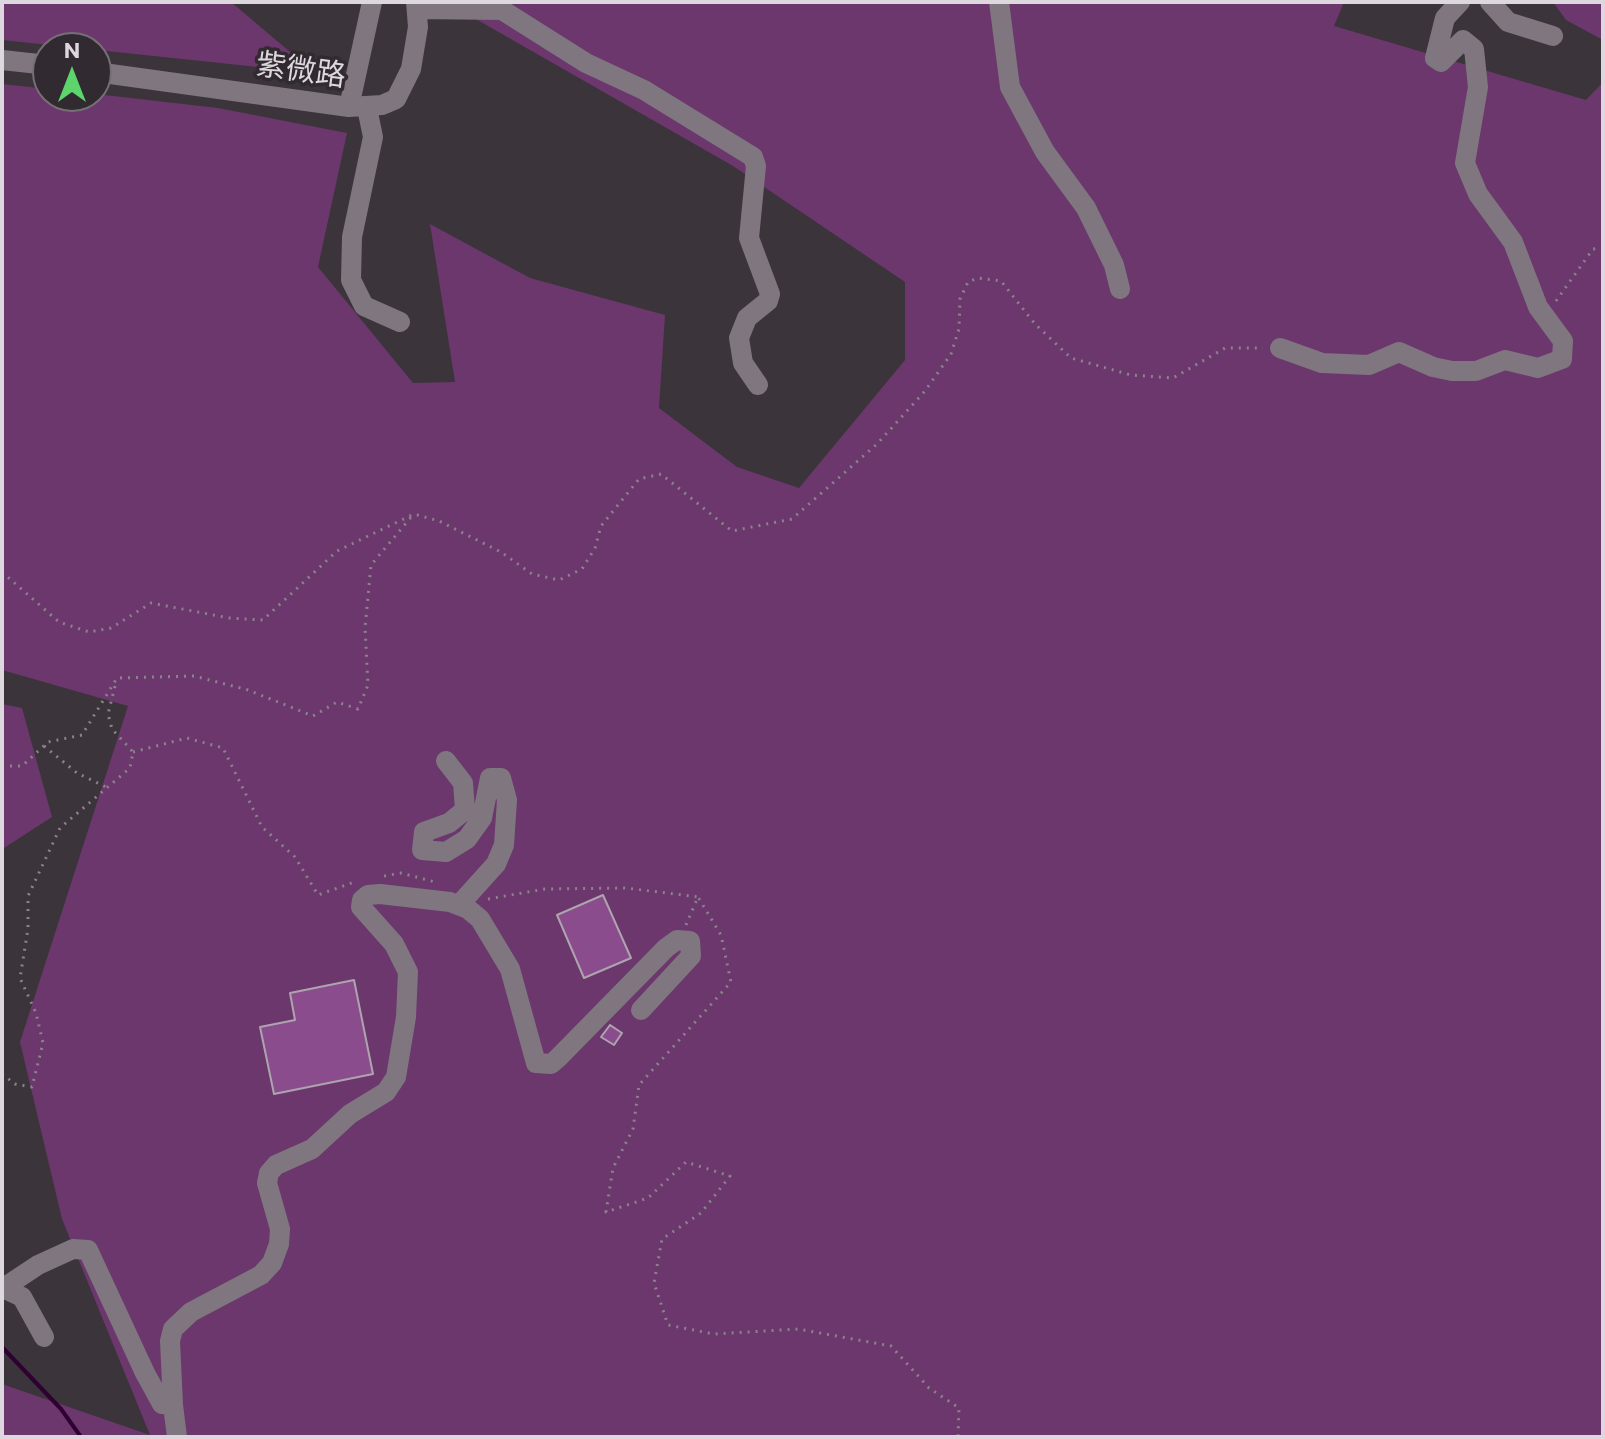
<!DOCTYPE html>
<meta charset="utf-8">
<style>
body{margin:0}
#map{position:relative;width:1605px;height:1439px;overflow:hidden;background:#3b343b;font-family:Commissioner,sans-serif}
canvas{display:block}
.frame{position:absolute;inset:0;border:4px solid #ddd8dd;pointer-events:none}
.north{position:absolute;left:32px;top:32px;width:80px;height:80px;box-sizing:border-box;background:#312a31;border:2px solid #767076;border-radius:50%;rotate:0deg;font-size:22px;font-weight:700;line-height:32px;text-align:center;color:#ddd8dd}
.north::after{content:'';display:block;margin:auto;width:28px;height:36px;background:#5ed56c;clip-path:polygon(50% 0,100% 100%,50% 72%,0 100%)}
</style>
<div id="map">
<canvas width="1605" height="1439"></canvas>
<div class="frame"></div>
<div class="north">N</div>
</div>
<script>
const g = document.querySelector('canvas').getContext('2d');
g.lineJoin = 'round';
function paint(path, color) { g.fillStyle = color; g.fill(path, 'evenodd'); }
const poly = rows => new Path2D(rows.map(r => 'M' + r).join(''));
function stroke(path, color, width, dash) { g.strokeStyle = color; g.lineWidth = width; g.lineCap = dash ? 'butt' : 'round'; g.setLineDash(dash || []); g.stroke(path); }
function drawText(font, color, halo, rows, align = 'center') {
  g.font = font + ' Commissioner,"Noto Sans TC",sans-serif'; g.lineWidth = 7; g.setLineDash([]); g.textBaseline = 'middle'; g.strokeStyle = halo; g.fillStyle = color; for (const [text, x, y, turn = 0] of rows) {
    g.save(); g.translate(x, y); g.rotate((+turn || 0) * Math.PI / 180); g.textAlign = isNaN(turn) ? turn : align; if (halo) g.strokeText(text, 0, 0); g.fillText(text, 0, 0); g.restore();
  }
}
const green = poly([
 [2,2,231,2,315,73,2,40],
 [446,2,1344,2,1334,26,1586,100,1603,82,1603,1437,2,1437,2,1384,150,1435,62,1219,20,1042,128,706,2,670,2,84,48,89,48,96,96,94,218,108,347,133,318,267,413,383,455,382,430,224,530,278,665,315,659,408,737,467,799,488,905,360,905,282,733,166],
 [1553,2,1603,2,1603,40,1566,20],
 [2,704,22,708,52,817,4,848]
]);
const stream = poly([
 [2,1347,61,1409,81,1437]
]);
const building = poly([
 [603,895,631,958,584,978,557,915,603,895],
 [354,980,373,1074,274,1094,260,1027,295,1020,290,993,354,980],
 [610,1025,622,1033,614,1045,601,1037,610,1025]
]);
const path = poly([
 [1556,301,1593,249,1603,248],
 [2,572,59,622,89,632,111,628,151,603,229,618,263,620,337,551,414,514,439,521,501,552,532,574,559,580,582,569,595,548,601,526,639,479,661,474,732,531,792,519,877,444,925,391,951,354,959,329,960,299,968,282,978,278,1001,281,1035,324,1071,358,1131,375,1173,378,1225,348,1263,348],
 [44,746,77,773,106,787],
 [133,752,187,738,223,748,262,827,295,857,318,895,357,881],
 [2,766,22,766,48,742,82,735,117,678,194,676,248,690,313,716,337,702,358,709,368,685,365,628,371,565,412,516],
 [384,876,401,873,435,882],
 [488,899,545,889,626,888,698,897],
 [686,925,698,897,721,935,731,982,639,1085,633,1129,613,1168,606,1212,648,1198,686,1162,730,1176,701,1213,662,1239,654,1283,668,1325,714,1334,798,1329,891,1346,929,1388,959,1408,958,1437],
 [2,1074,15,1084,32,1087,43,1043,36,1013,20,978,28,929,28,896,60,828,130,768,133,752,112,729,108,714,116,682]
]);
const minor = poly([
 [999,2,1010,87,1045,152,1086,208,1114,265,1120,289],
 [1490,2,1508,22,1553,36],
 [417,9,502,10,586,63,644,90,753,157,756,166,749,238,770,294,768,301,747,318,739,338,743,363,758,385],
 [2,60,48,65],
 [96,72,349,107,382,105,396,99,411,69,418,27,416,2],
 [349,107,372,2],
 [367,108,373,137,352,237,351,280,364,306,400,322],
 [1280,348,1322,363,1369,365,1399,352,1433,367,1452,371,1476,371,1505,360,1538,368,1562,359,1563,341,1538,307,1513,242,1478,194,1465,163,1478,87,1474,49,1463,40,1441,62,1435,58,1445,18,1460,2],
 [446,761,463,783,465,810,449,823,424,832,422,850,446,852,467,839,482,818,490,778,501,778,507,800,504,845,496,864,459,905],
 [3,1288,22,1297,44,1337],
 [2,1289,38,1265,73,1249,88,1250,145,1373,162,1404,173,1405,177,1437],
 [173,1405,170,1341,173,1329,191,1312,261,1275,272,1263,279,1244,280,1229,267,1183,269,1173,276,1165,312,1149,350,1114,386,1092,396,1077,406,1017,408,972,394,944,361,907,362,900,368,895,380,894,450,902,468,909,480,919,510,969,536,1063,551,1064,558,1058,666,948,677,940,690,941,691,956,641,1010]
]);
const streetNames = [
 ["紫微路",301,70,8]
];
paint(green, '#6b376d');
stroke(stream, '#2f0132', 4);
paint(building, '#8b4c8e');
stroke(building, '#ada4ad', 2);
stroke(path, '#8a848a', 3, [2, 6]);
stroke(minor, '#7f767f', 20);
drawText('30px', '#ddd8dd', '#312a31', streetNames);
</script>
